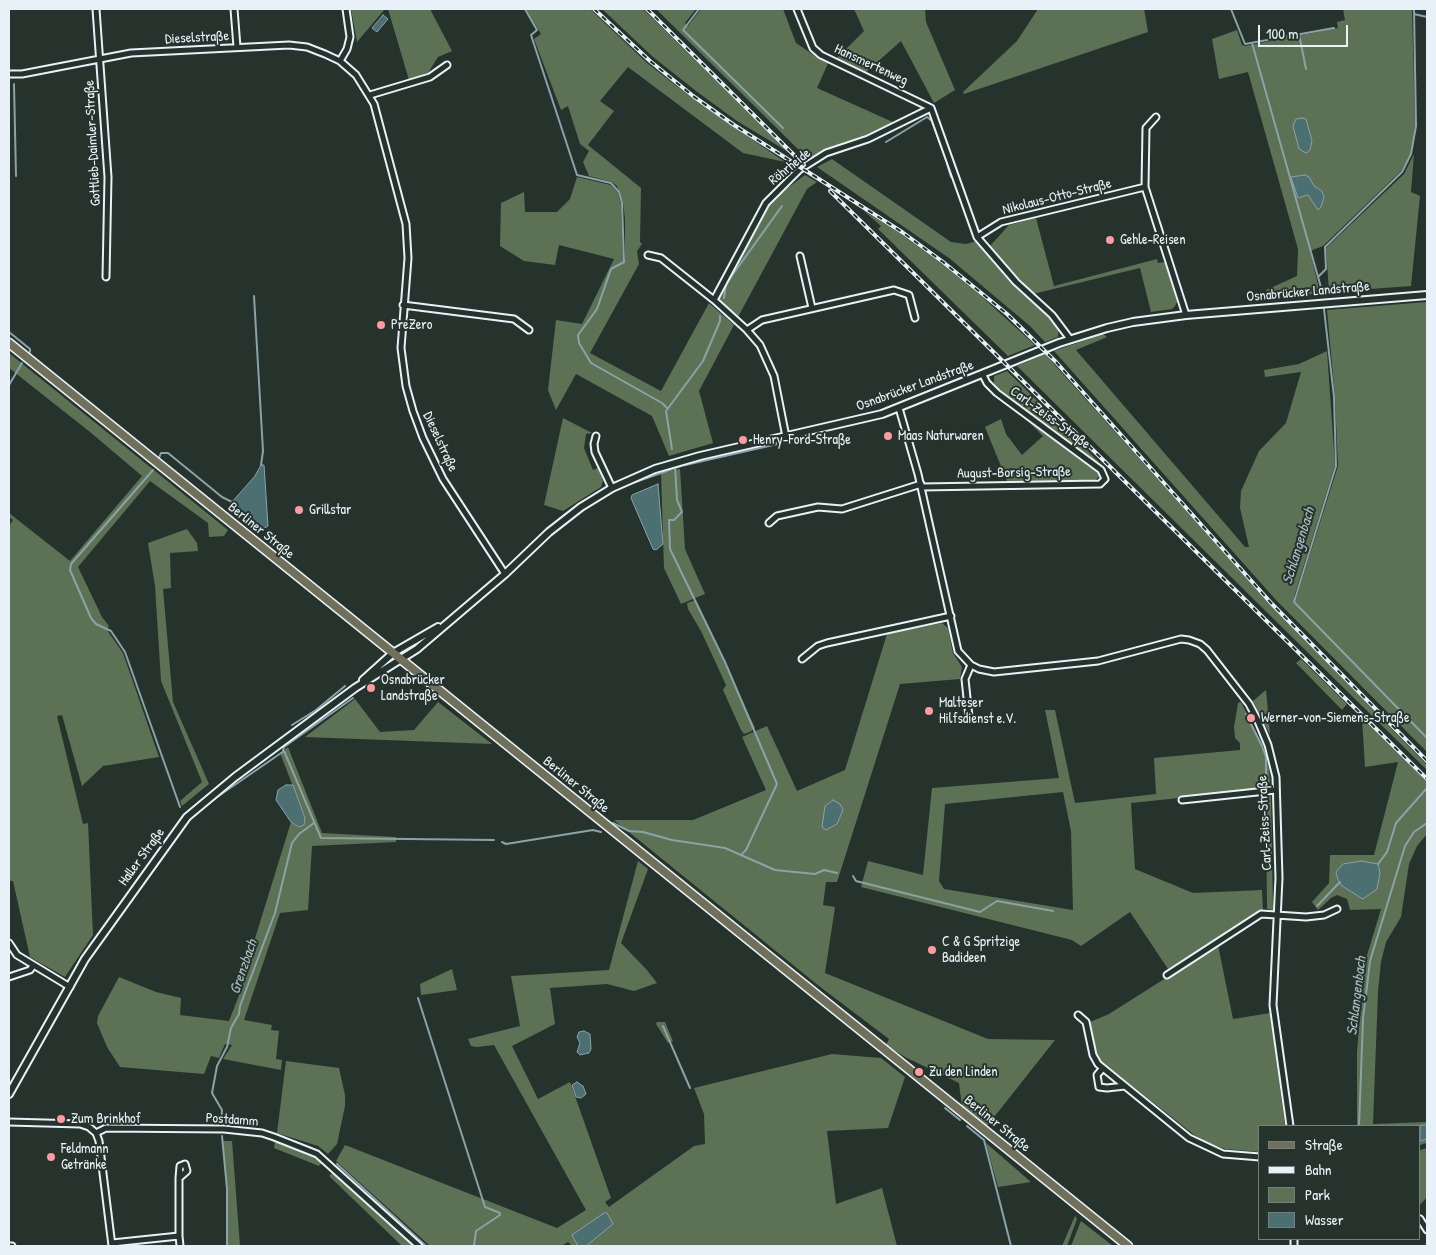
<!DOCTYPE html>
<meta charset="utf-8">
<style>
body{margin:0}
#map{position:relative;width:1436px;height:1255px;overflow:hidden;background:#26332d;font-family:"Patrick Hand",sans-serif}
canvas{display:block}
.frame{position:absolute;inset:0;border:10px solid #e8f1f8;pointer-events:none}
.legend{position:absolute;left:1258px;top:1125px;width:162px;height:115px;box-sizing:border-box;background:#26332d;border:1px solid #747f7e;margin:0;padding:6px 9px;list-style:none;font-size:15px;color:#e8f1f8}
.legend li{display:flex;align-items:center;gap:10px;height:25px}
.legend b{width:25px;border:1px solid #747f7e}
.scale{position:absolute;left:1258px;top:25px;width:90px;height:22px;box-sizing:border-box;border:2px solid #e8f1f8;border-top:0;padding-left:6px;font-size:15px;line-height:18px;white-space:nowrap;color:#e8f1f8;-webkit-text-stroke:4px #26332d;paint-order:stroke}
</style>
<div id="map">
<canvas width="1436" height="1255"></canvas>
<div class="frame"></div>
<ul class="legend">
<li><b style="height:6px;background:#706f59"></b>Straße</li>
<li><b style="height:6px;background:#e8f1f8"></b>Bahn</li>
<li><b style="height:14px;background:#5d7154"></b>Park</li>
<li><b style="height:14px;background:#4c6f72"></b>Wasser</li>
</ul>
<div class="scale">100 m</div>
</div>
<script>
const g = document.querySelector('canvas').getContext('2d');
g.lineJoin = 'round';
function paint(path, color) { g.fillStyle = color; g.fill(path, 'evenodd'); }
const poly = rows => new Path2D(rows.map(r => 'M' + r).join(''));
function stroke(path, color, width, dash) { g.strokeStyle = color; g.lineWidth = width; g.lineCap = dash ? 'butt' : 'round'; g.setLineDash(dash || []); g.stroke(path); }
function drawText(font, color, halo, rows, align = 'center') {
  g.font = font + ' "Patrick Hand",sans-serif'; g.lineWidth = 4; g.setLineDash([]); g.textBaseline = 'middle'; g.strokeStyle = halo; g.fillStyle = color; for (const [text, x, y, turn = 0] of rows) {
    g.save(); g.translate(x, y); g.rotate((+turn || 0) * Math.PI / 180); g.textAlign = isNaN(turn) ? turn : align; if (halo) g.strokeText(text, 0, 0); g.fillText(text, 0, 0); g.restore();
  }
}
const green = poly([
 [351,9,385,9,357,42],
 [388,9,430,9,452,51,438,57,428,73,409,80],
 [526,9,590,9,647,63,692,98,785,162,743,153,628,67,600,101,614,111,588,145,641,188,640,242,642,244,637,251,639,264,590,353,661,391,709,303,734,325,699,391,713,443,669,456,652,416,576,374,556,410,548,390,556,320,582,324,614,259,559,245,555,265,524,261,500,246,501,203,524,192,525,212,557,212,570,199,577,177,611,185,618,193,621,205,623,259,625,260,625,219,623,203,617,186,612,182,589,176,583,162,589,151,580,144,568,106,561,110,534,39,541,34],
 [602,9,643,9,790,153,737,121,696,91,653,57],
 [656,9,696,9,685,23,688,26,701,9,783,9,796,43,815,56,829,61,817,88,895,123,868,136,825,150,809,160],
 [854,9,925,9,926,22,955,90,934,103,901,41,865,73,836,59,864,31],
 [1038,9,1144,9,1148,32,964,94,963,92,1017,41],
 [1343,9,1412,9,1415,127,1411,153,1401,171,1323,246,1310,251,1320,293,1269,299,1266,290,1297,276,1298,249,1248,72,1219,79,1212,39,1237,30,1242,45,1245,46,1338,28,1337,22,1345,20],
 [1414,154,1411,192,1420,196,1411,286,1329,292,1326,248,1404,174],
 [832,159,951,242,966,244,977,241,985,252,1059,328,1058,337,1045,342,1030,326,949,258,817,167],
 [805,175,817,182,807,189,738,317,716,298,769,202],
 [863,210,901,234,942,264,980,295,1035,345,1008,356,878,229,881,226],
 [1036,218,1054,286,1157,259,1158,263,1164,262,1167,265,1177,302,1175,306,1172,309,1151,312,1140,268,1033,294,989,247,1009,225],
 [1427,302,1427,752,1276,600,1054,351,1103,334,1107,337,1076,350,1245,547,1249,547,1240,508,1241,491,1259,451,1286,423,1301,372,1265,377,1264,370,1299,364,1327,351,1335,465,1294,597,1296,599,1338,466,1335,397,1327,310],
 [9,353,228,530,224,536,209,537,208,523,150,481,78,567,102,617,109,626,107,630,123,653,159,757,103,766,82,786,62,715,57,716,83,824,88,823,93,935,65,977,30,957,13,881,9,881,9,526,13,520,9,517,9,513,70,561,142,476,90,432,9,368],
 [1045,354,1271,605,1427,765,1427,770,1017,366],
 [1007,371,1106,469,1100,476,1094,481,1007,481,985,427,1001,419,1006,434,1022,455,1043,436,1030,423,1035,417,1001,392,994,383,994,376],
 [563,418,592,433,586,434,584,448,593,470,598,468,603,481,601,487,563,511,544,505],
 [680,469,685,549,705,594,681,604,664,568,661,473],
 [187,529,197,543,198,551,170,553,171,588,163,589,173,702,209,784,182,806,180,801,202,782,161,681,155,586,148,543],
 [696,600,755,728,750,732,744,734,741,730,723,690,726,685,701,631,688,609,687,603],
 [942,623,948,628,953,653,962,667,960,679,900,684,837,882,826,882,823,905,835,907,825,973,988,1039,1055,1040,987,1126,962,1107,959,1083,905,1057,886,1045,889,1039,819,986,614,820,693,820,766,790,742,737,767,726,797,791,845,770,887,634],
 [1301,659,1347,704,1342,710,1296,663],
 [1266,690,1270,733,1270,735,1253,701],
 [355,699,380,732,414,730,438,702,492,744,305,737],
 [1241,702,1263,747,1269,768,1270,782,1266,789,1131,803,1135,869,1193,893,1262,890,1263,910,1168,969,1130,912,1081,946,1072,940,861,887,868,861,923,875,932,788,1059,778,1045,710,1055,710,1075,803,1156,794,1154,758,1240,750,1240,743,1235,738,1234,727,1238,703],
 [1063,792,1071,831,1073,910,944,889,939,881,945,804],
 [1362,718,1427,782,1427,834,1417,846,1409,864,1401,917,1386,942,1381,962,1378,991,1373,1124,1427,1122,1427,1143,1420,1145,1420,1126,1357,1126,1357,1052,1362,989,1365,962,1381,909,1350,910,1347,899,1337,895,1331,898,1318,910,1312,902,1329,883,1330,855,1374,855,1398,762,1365,767],
 [288,747,322,833,396,837,396,842,312,846,308,910,280,913,244,1020,272,1025,271,1030,279,1031,276,1059,282,1060,281,1070,223,1059,232,1045,225,1044,219,1058,211,1056,204,1074,120,1067,107,1047,97,1023,98,1016,119,977,156,992,181,998,180,1015,229,1021,243,985,244,974,291,822,298,827,305,817,280,753],
 [1266,796,1271,796,1273,910,1267,909],
 [638,861,648,869,621,943,646,969,657,983,634,991,607,984,550,988,555,1024,512,1046,538,1099,570,1082,611,1198,605,1202,609,1207,694,1146,705,1144,704,1114,694,1088,832,1054,881,1058,905,1077,888,1128,827,1131,836,1204,882,1188,897,1246,572,1246,568,1242,561,1246,430,1246,336,1161,345,1145,557,1228,586,1210,494,1045,477,1047,471,1046,468,1039,520,1026,511,976,609,970],
 [1218,945,1233,1019,1270,1013,1285,1126,1260,1126,1260,1152,1225,1149,1203,1141,1193,1134,1101,1061,1097,1054,1090,1022,1109,1014],
 [452,969,457,990,421,995,420,984],
 [657,1022,665,1022,673,1041,668,1043,656,1024],
 [286,1061,339,1068,345,1095,345,1106,337,1144,328,1154,318,1146,277,1133],
 [223,1141,232,1141,240,1246,227,1246,227,1189],
 [275,1141,307,1152,322,1162,319,1166,274,1148],
 [986,1143,1031,1182,998,1187],
 [1427,1148,1427,1197,1420,1205,1420,1150],
 [333,1172,413,1246,402,1246,329,1176],
 [1075,1216,1077,1219,1067,1246,1062,1246],
 [1081,1221,1113,1246,1071,1246]
]);
const water = poly([
 [383,15,388,19,377,32,372,28,383,15],
 [1302,118,1306,119,1312,141,1310,150,1306,153,1299,149,1293,126,1296,119,1302,118],
 [1305,175,1309,177,1314,186,1322,191,1324,197,1321,207,1318,210,1308,195,1298,198,1291,177,1305,175],
 [261,465,264,465,268,526,263,529,233,506,232,502,255,476,261,465],
 [658,484,663,544,656,550,653,549,631,498,632,495,658,484],
 [286,785,293,785,305,818,304,825,299,827,291,822,276,800,278,790,286,785],
 [833,800,840,804,843,810,837,824,826,830,822,827,825,806,833,800],
 [1361,861,1378,864,1380,873,1377,889,1363,899,1342,886,1338,880,1336,872,1343,864,1361,861],
 [584,1031,590,1034,591,1049,589,1053,580,1055,577,1052,580,1043,577,1037,579,1032,584,1031],
 [577,1082,583,1086,586,1094,581,1098,576,1097,572,1085,577,1082],
 [1427,1125,1427,1139,1420,1141,1420,1126,1411,1126,1427,1125],
 [604,1213,607,1213,613,1224,586,1246,578,1246,572,1235,604,1213]
]);
const stream = poly([
 [525,9,537,30,531,35,577,175,611,183,619,192,622,203,624,262,611,269,597,309,578,335,579,343,591,363,662,403,667,408],
 [699,9,683,30,783,128],
 [1231,9,1245,44,1334,28],
 [1414,14,1427,17],
 [1299,34,1306,69],
 [1252,43,1322,291],
 [14,84,16,176],
 [886,142,927,117,932,121,942,149],
 [947,163,951,177],
 [1319,276,1326,269,1325,247,1402,172,1411,154,1416,126,1414,9],
 [254,296,263,451,261,465],
 [724,298,726,284,782,206],
 [1324,309,1334,397,1336,466,1294,602,1427,738],
 [9,332,30,349,30,352],
 [9,385,22,363],
 [672,449,666,411,703,361,720,321,720,316],
 [159,458,161,453,168,453,222,497,232,502],
 [675,466,677,500,682,512,674,520,669,520,670,549,725,662,777,784,746,850,742,854],
 [153,470,71,564,70,570,91,618,96,624,111,631,125,652,180,807],
 [630,484,681,466,782,443],
 [1246,714,1262,746,1266,757,1266,778,1268,782],
 [292,725,316,710,345,686],
 [283,751,284,747,353,698],
 [207,804,284,751,321,838,494,840],
 [190,819,200,810],
 [613,823,629,831,643,832,672,840,725,848,775,870,815,874,824,870,837,873],
 [502,842,506,844,593,830,601,832],
 [1378,864,1387,852,1396,823,1427,788],
 [853,876,856,881,980,912,997,901,1053,911],
 [1317,906,1340,882],
 [418,998,485,1207,500,1213,500,1215,476,1231,474,1246],
 [663,1026,690,1088],
 [945,1108,960,1120],
 [221,1125,222,1110,212,1093,217,1066,227,1047,231,1028,239,1014,240,1006,275,913,292,843,299,834,314,823],
 [967,1126,984,1140,1011,1246],
 [1359,1126,1363,1019,1370,961,1405,846,1414,832,1427,823],
 [222,1136,227,1189,227,1246],
 [337,1164,426,1246]
]);
const minor = poly([
 [96,9,108,177,106,277],
 [234,9,237,47],
 [797,9,813,48,821,55,931,108,977,237,1016,282,1052,315,1070,339],
 [340,61,347,49,350,37,346,9],
 [9,74,22,74,131,53,289,45,307,47,325,54,340,61,356,75,374,104,406,224,408,258,401,348,406,386,413,411,423,438,443,479,505,574],
 [370,95,430,77,447,65],
 [1156,117,1146,128,1145,187,1186,315],
 [977,237,1001,222,1145,187],
 [648,255,661,258,714,300,747,330,760,345,774,376,786,437],
 [800,256,812,308],
 [714,300,766,203,799,170,826,153,868,139,931,108],
 [403,305,514,319,529,330],
 [747,330,762,320,894,290,909,295,915,318],
 [899,408,918,474,958,651,971,665,979,669,994,672,1098,661,1181,639,1189,640,1200,644,1207,650,1249,704,1258,721,1268,745,1276,777,1279,878,1273,1005,1290,1126],
 [596,436,594,444,595,452,612,488],
 [922,487,1100,484,1105,479,1101,470,997,393,987,383,983,375],
 [769,523,777,516,818,507,842,509,921,484],
 [802,659,818,646,827,643,951,616],
 [969,717,965,679,971,665],
 [1182,800,1276,790],
 [9,943,17,955,70,987],
 [1167,975,1261,914,1306,917,1324,915,1337,909],
 [9,977,30,970,33,966],
 [1078,1015,1086,1022,1093,1055,1098,1064,1189,1138,1223,1154,1260,1157],
 [1103,1068,1097,1075,1099,1087,1107,1088,1125,1086],
 [9,1122,80,1124,89,1127,96,1133,99,1141,112,1246],
 [96,1133,106,1128,224,1129,262,1133,274,1137,317,1154,419,1246],
 [179,1178,187,1171,185,1164,180,1166,179,1178,179,1236,180,1246],
 [1420,1219,1427,1230],
 [112,1243,179,1236],
 [9,1246,12,1246],
 [1294,1246,1294,1239]
]);
const tertiary = poly([
 [363,680,393,653,438,627],
 [9,1094,85,959,187,817,235,777,355,688,417,649,505,574,549,532,581,507,612,488,655,469,700,456,882,414,1059,343,1107,328,1133,322,1186,315,1427,295]
]);
const primary = poly([
 [9,343,1128,1246]
]);
const rail = poly([
 [594,9,650,61,693,96,734,125,902,232,943,262,1007,314,1056,362,1272,604,1427,761],
 [647,9,804,165],
 [830,191,1427,779]
]);
const markers = [
 [1110,240,5,"#ff9aa2"],
 [381,325,5,"#ff9aa2"],
 [888,436,5,"#ff9aa2"],
 [743,440,5,"#ff9aa2"],
 [299,510,5,"#ff9aa2"],
 [371,688,5,"#ff9aa2"],
 [929,711,5,"#ff9aa2"],
 [1251,718,5,"#ff9aa2"],
 [932,950,5,"#ff9aa2"],
 [919,1072,5,"#ff9aa2"],
 [61,1119,5,"#ff9aa2"],
 [51,1157,5,"#ff9aa2"]
];
const streetNames = [
 ["Dieselstraße",197,38,-3],
 ["Hansmertenweg",871,65,25],
 ["Gottlieb-Daimler-Straße",93,143,-93],
 ["Röhrheide",790,167,-39],
 ["Nikolaus-Otto-Straße",1057,197,-14],
 ["Osnabrücker Landstraße",1308,292,-5],
 ["Osnabrücker Landstraße",915,386,-20],
 ["Carl-Zeiss-Straße",1050,418,36],
 ["Dieselstraße",440,442,65],
 ["August-Borsig-Straße",1014,473,-1],
 ["Berliner Straße",261,531,39],
 ["Berliner Straße",576,785,39],
 ["Carl-Zeiss-Straße",1265,823,-93],
 ["Haller Straße",142,857,-54],
 ["Postdamm",232,1120,4],
 ["Berliner Straße",997,1124,39]
];
const poiNames = [
 ["Gehle-Reisen",1120,240],
 ["PreZero",391,325],
 ["Maas Naturwaren",898,436],
 ["Henry-Ford-Straße",753,440],
 ["Grillstar",309,510],
 ["Osnabrücker",381,680],
 ["Landstraße",381,696],
 ["Malteser",939,703],
 ["Hilfsdienst e.V.",939,719],
 ["Werner-von-Siemens-Straße",1261,718],
 ["C & G Spritzige",942,942],
 ["Badideen",942,958],
 ["Zu den Linden",929,1072],
 ["Zum Brinkhof",71,1119],
 ["Feldmann",61,1149],
 ["Getränke",61,1165]
];
const waterNames = [
 ["Schlangenbach",1299,546,-73],
 ["Grenzbach",244,967,-71],
 ["Schlangenbach",1357,996,-83]
];
paint(green, '#5d7154');
paint(water, '#4c6f72');
stroke(water, '#8aa3a8', 1);
stroke(stream, '#8aa3a8', 2);
stroke(minor, '#e8f1f8', 9);
stroke(tertiary, '#e8f1f8', 10);
stroke(primary, '#e8f1f8', 11);
stroke(minor, '#26332d', 5);
stroke(tertiary, '#26332d', 6);
stroke(primary, '#706f59', 8);
stroke(rail, '#e8f1f8', 4);
stroke(rail, '#26332d', 2, [5.5]);
for (const [x, y, r, color] of markers) { const dot = new Path2D(); dot.arc(x, y, r, 0, 2 * Math.PI); g.fillStyle = color; g.fill(dot); stroke(dot, '#26332d', 2); }
drawText('14px', '#e8f1f8', '#26332d', streetNames);
drawText('14px', '#e8f1f8', '#26332d', poiNames, 'left');
drawText('italic 15px', '#aabdc2', '#26332d', waterNames);
</script>
